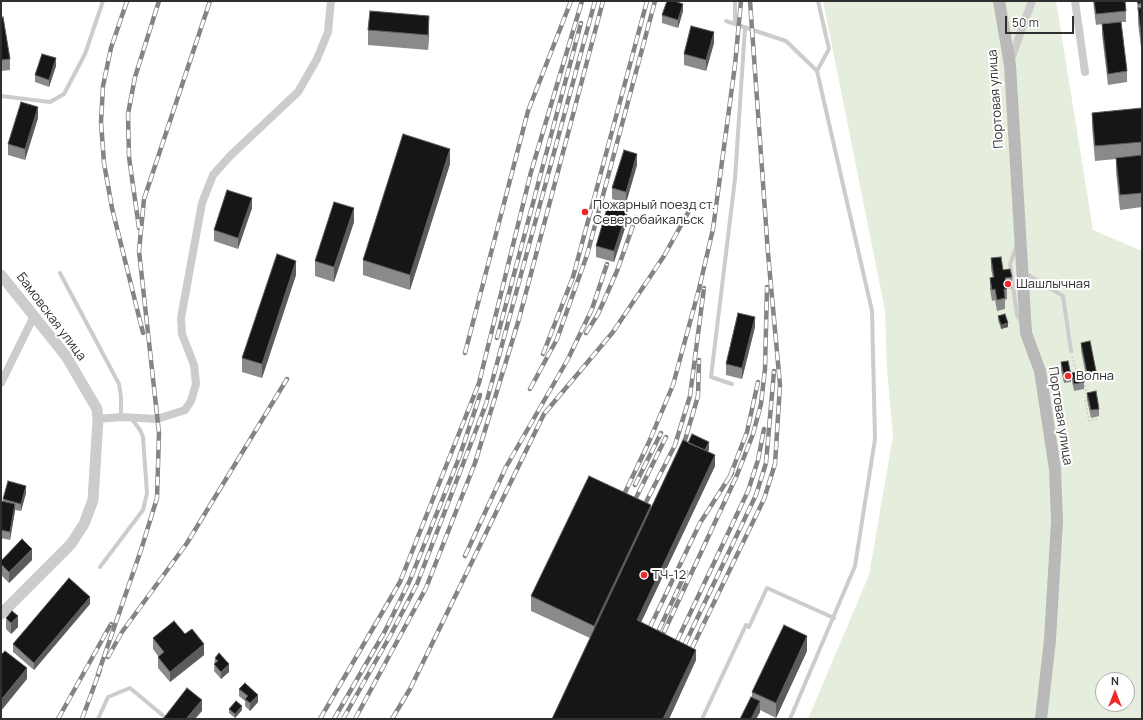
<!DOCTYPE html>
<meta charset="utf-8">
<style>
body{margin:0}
#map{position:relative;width:1143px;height:720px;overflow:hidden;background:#fff;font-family:Manrope,sans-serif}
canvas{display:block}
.frame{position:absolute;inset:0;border:2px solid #2f2f2f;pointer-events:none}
.north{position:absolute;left:1095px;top:672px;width:40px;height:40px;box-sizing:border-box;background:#fff;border:1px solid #acacac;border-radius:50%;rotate:0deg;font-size:11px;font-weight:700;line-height:16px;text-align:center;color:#2f2f2f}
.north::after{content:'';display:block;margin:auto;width:14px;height:18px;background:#f0272d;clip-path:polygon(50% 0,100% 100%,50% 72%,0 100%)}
.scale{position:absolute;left:1005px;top:16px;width:69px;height:18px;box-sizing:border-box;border:2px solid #2f2f2f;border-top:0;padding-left:5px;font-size:12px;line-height:14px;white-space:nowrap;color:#2f2f2f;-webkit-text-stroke:3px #fff;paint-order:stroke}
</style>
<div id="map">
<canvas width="1143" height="720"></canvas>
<div class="frame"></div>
<div class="north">N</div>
<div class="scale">50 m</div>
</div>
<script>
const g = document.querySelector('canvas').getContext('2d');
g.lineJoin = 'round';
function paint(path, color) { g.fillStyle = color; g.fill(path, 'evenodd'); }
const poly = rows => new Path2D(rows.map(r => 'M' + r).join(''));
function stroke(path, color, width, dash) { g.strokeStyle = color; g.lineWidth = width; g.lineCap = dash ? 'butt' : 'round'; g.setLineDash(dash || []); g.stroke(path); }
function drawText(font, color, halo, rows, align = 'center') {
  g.font = font + ' Manrope,sans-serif'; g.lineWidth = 4; g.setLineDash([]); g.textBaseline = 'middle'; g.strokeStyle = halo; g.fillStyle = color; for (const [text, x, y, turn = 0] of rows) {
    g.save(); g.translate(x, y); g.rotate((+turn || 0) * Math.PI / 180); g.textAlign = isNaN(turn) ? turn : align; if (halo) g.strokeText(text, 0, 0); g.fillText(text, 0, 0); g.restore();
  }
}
const green = poly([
 [823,1,1056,1,1093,230,1142,251,1142,719,808,719,869,575,893,436,887,370,885,310],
 [1103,680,1127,680,1127,704,1103,704]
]);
const path = poly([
 [1072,356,1077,373],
 [1084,381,1087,396,1085,400,1089,421,1097,419]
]);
const service = poly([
 [726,21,786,41,817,71,872,311,875,439,855,566,790,719],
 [735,24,735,1],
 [817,71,829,49,818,1],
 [1,96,50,102,64,94,85,54,103,1],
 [1017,245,1010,264,1017,315,1021,322],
 [60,273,119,384,121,397,121,417],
 [1025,273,1063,296,1071,351],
 [732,384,711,377,735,179,745,28],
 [100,567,143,510,147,493,143,437,140,430,131,418],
 [98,719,108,697,130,688,166,718],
 [702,719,746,625,749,627,767,588,834,618]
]);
const minor = poly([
 [1075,1,1085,72],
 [1010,62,1032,1],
 [1,383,34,316],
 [98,419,121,417,157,419,185,410,191,401,196,384,194,365,182,334,181,318,202,203,213,175,231,155,298,92,317,59,328,32,331,1]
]);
const tertiary = poly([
 [1,275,66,356,97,409,98,419,93,500,84,524,71,544,1,614]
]);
const secondary = poly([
 [999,1,1010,65,1026,333,1040,371,1055,469,1057,521,1050,640,1041,719]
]);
const rail = poly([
 [127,1,111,48,103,86,101,122,104,163,112,208,143,333],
 [139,228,129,157,128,114,135,77,159,1],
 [586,333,598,314,617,271,636,217],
 [497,338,581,23],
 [465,353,528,111,571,1],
 [543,354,573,277,647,1],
 [530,389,557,339,587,255,655,1],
 [680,451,685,440,698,396,699,360],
 [730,476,747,432,758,382],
 [635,485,661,433],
 [620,503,649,442,673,385,699,289,713,229,735,65,741,1],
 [631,508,666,437],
 [641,512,675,445,690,396,704,288],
 [465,556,506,467,568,359,592,309,607,264],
 [650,627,700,523,732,473],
 [659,630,686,572],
 [664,632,737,475,753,434,761,404,765,369,767,287],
 [677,641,748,491,758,460,764,429],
 [685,644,756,495,766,463,774,371],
 [692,648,764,499,775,464,780,385,768,253,750,1],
 [108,657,122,632,187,543,287,379],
 [98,674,141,550,157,498,159,433,139,251,144,199,210,1],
 [58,719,111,624],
 [82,719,100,670],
 [320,719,400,582,479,383,531,172,582,1],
 [334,719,384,633,410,580,459,458,480,395],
 [343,719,390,636,417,584,486,404,595,1],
 [355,719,426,588,475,463,519,319,603,1],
 [392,719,410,689,544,414,613,332,664,256,689,211]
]);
const wall = poly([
 [1093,1,1125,1,1126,11,1126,22,1121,22,1127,71,1127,82,1108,85,1102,35,1102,24,1096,25],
 [1137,1,1142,1,1142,56,1138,23,1138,11],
 [683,11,678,28,662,23,662,15],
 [1,18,10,59,10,70,1,71],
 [368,30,429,30,428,50,368,45],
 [714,43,706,71,684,65,684,54],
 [56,66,49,87,35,82,35,75],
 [1142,108,1142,207,1120,210,1116,172,1116,159,1095,161,1092,127,1092,113],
 [38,118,25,160,8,155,8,144],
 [450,164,410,290,363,275,363,260],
 [637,165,626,203,612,199,612,188],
 [252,208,238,249,214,241,214,230],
 [354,222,334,282,315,276,315,261],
 [627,222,614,262,596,257,596,246],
 [991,258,1003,270,1012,277,1012,288,1007,289,1007,299,1005,300,1005,309,997,311,995,300,992,301,990,289,990,278,993,278,991,269],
 [296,275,262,378,242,372,242,358],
 [998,316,1008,327,1001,329,998,320],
 [755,327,742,379,726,375,726,364],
 [1081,343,1096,379,1087,381,1081,350],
 [1061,362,1071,375,1071,382,1064,383,1061,370],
 [1072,373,1084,382,1084,389,1074,391,1072,381],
 [1087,393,1099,409,1099,416,1091,418,1087,400],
 [688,443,709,449,708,452,715,466,641,622,696,660,669,719,552,719,590,638,531,611,531,596,651,507],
 [26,493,21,511,15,510,10,540,1,538,1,501,3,501,3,499],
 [32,560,9,583,1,575,1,561],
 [90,604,34,670,13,652,13,644],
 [6,618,18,627,11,634,6,629],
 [185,634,204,655,170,682,158,668,158,656,153,649,153,638],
 [807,651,776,718,760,710,760,712,756,719,740,719,752,697,752,692],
 [215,658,229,672,221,679,214,671],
 [239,689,258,702,250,711,245,706,245,701,239,696],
 [229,709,242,710,235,718,229,713]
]);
const shadedWall = poly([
 [683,4,683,11,678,28,678,20],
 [429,16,429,30,428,50,428,35],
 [714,32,714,43,706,71,706,60],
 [56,58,56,66,49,87,49,80],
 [38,107,38,118,25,160,25,149],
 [450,149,450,164,410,290,410,275],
 [637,154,637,165,626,203,626,192],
 [252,198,252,208,238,249,238,238],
 [354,208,354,222,334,282,334,267],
 [627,211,627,222,614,262,614,251],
 [296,261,296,275,262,378,262,364],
 [755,317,755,327,742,379,742,368],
 [1008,323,1008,327,1001,329,1001,325],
 [1096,371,1096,379,1087,381,1087,373],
 [709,442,709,449,704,461,704,453],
 [715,455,715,466,637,631,637,620],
 [26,486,26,493,21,511,21,504],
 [15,504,15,511,10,540,10,532],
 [651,505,651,520,594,640,594,626],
 [32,549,32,560,9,583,9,572],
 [90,597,90,604,34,670,34,663],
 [18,616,18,627,11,634,11,623],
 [807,636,807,651,776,718,776,703],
 [204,644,204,655,170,682,170,672],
 [696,650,696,660,669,719,663,719],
 [229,664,229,672,221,679,221,672],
 [27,668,27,679,1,711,1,700],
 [258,695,258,702,250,711,250,703],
 [202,700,202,711,195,719,186,719],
 [760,701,760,712,756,719,751,719],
 [242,706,242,710,235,718,235,714]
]);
const building = poly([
 [667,1,674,1,683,4,678,20,662,15,667,1],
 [1094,1,1125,1,1126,11,1096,14,1094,1],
 [1137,1,1142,1,1142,3,1138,4,1137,1],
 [1138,8,1142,8,1142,42,1138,8],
 [370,11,429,16,428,35,368,30,370,11],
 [3,17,10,59,1,60,1,18,3,17],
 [1121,22,1127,71,1108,74,1102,24,1121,22],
 [691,26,714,32,706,60,684,54,691,26],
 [42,54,56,58,49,80,35,75,42,54],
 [21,102,38,107,25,149,8,144,21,102],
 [1142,108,1142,142,1095,146,1092,113,1142,108],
 [403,134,450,149,410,275,363,260,403,134],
 [624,150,637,154,626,192,612,188,624,150],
 [1142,155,1142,193,1120,195,1116,158,1142,155],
 [227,190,252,198,238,238,214,230,227,190],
 [334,202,354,208,334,267,315,261,334,202],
 [608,205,627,211,614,251,596,246,608,205],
 [277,254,296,261,262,364,242,358,277,254],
 [1001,257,1003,270,1010,269,1012,277,1005,278,1007,289,1004,289,1005,298,997,300,995,289,992,290,990,278,994,277,991,258,1001,257],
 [738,313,755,317,742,368,726,364,738,313],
 [1005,314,1008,323,1001,325,998,316,1005,314],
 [1090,341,1096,371,1087,373,1081,343,1090,341],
 [1068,361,1071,375,1064,376,1061,362,1068,361],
 [1082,371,1084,382,1074,384,1072,373,1082,371],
 [1096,391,1099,409,1091,410,1087,393,1096,391],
 [692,434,709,442,705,450,688,443,692,434],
 [683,440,715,455,637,620,696,650,663,719,552,719,683,440],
 [589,476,651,505,594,626,531,596,589,476],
 [8,481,26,486,21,504,3,499,8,481],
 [1,501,15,504,10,532,1,530,1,501],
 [22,539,32,549,9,572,1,564,1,561,22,539],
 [69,578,90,597,34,663,13,644,69,578],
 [12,611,18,616,11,623,6,618,12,611],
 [174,621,185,634,192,629,204,644,170,672,158,657,164,652,153,638,174,621],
 [784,625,807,636,776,703,752,692,784,625],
 [5,651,27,668,1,700,1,655,5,651],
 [219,653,229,664,221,672,214,664,218,661,215,658,219,653],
 [245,683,258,695,250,703,245,699,248,696,239,689,245,683],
 [187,688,202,700,186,719,163,719,187,688],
 [751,697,760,701,751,719,740,719,751,697],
 [236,701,242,706,235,714,229,709,236,701]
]);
const markers = [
 [585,212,4,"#f0272d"],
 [1008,284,4,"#f0272d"],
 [1068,376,4,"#f0272d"],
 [644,575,4,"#f0272d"]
];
const streetNames = [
 ["Портовая улица",996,99,-94],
 ["Бамовская улица",51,317,53],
 ["Портовая улица",1060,416,81]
];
const poiNames = [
 ["Пожарный поезд ст.",593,205],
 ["Северобайкальск",593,220],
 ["Шашлычная",1016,284],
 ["Волна",1076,376],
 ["ТЧ-12",652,575]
];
paint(green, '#e5eddd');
stroke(path, '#ccc', 1.5, [2, 2]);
stroke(service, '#ccc', 4);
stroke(minor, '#ccc', 8);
stroke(tertiary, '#ccc', 11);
stroke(secondary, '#b9b9b9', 12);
stroke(rail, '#848484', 4.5);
stroke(rail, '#fff', 3, [9]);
paint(wall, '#8a8a8a');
paint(shadedWall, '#5c5c5c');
paint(building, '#161616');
stroke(building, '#5c5c5c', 1);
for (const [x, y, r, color] of markers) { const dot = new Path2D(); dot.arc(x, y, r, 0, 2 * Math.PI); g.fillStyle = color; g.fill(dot); stroke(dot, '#fff', 1.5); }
drawText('13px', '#2f2f2f', '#fff', streetNames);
drawText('13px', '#2f2f2f', '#fff', poiNames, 'left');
</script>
